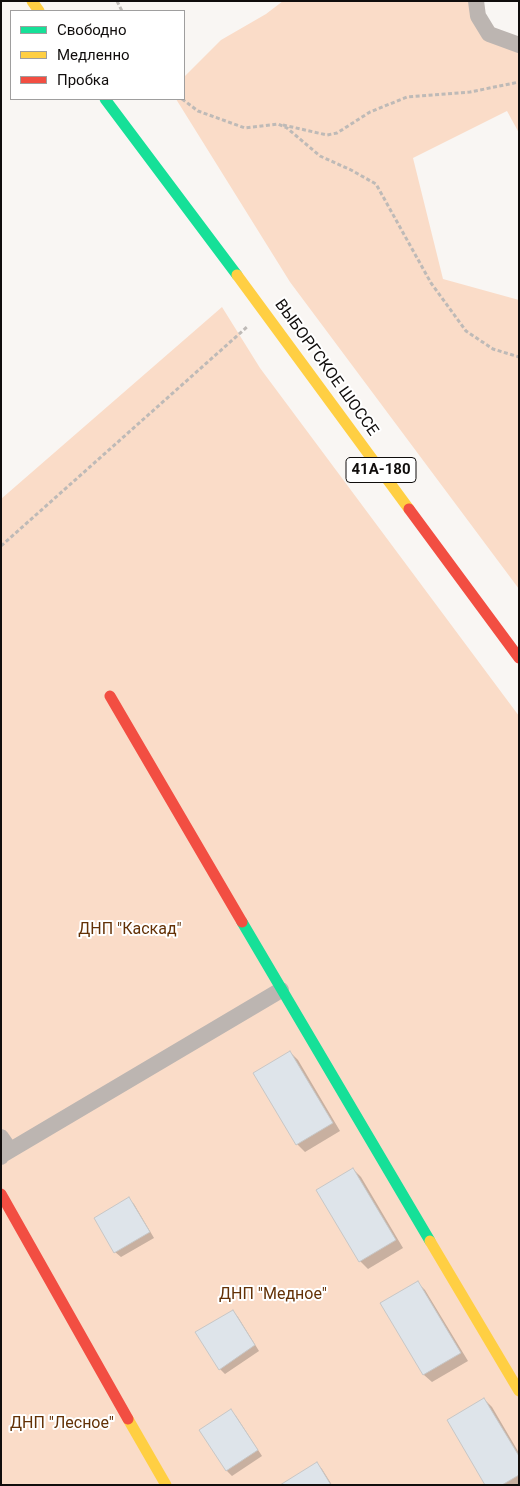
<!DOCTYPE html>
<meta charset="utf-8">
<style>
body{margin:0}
#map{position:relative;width:520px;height:1486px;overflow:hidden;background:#f9f6f3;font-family:Roboto,sans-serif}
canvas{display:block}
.frame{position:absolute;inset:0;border:2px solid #100d0c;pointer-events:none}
.legend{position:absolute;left:10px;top:10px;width:175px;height:90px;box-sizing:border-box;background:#fff;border:1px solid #9f9e9e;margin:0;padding:6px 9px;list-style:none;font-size:15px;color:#100d0c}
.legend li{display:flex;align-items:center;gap:10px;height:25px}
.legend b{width:25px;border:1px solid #9f9e9e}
</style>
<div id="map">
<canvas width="520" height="1486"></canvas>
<div class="frame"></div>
<ul class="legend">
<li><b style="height:6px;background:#16e098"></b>Свободно</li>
<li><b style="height:6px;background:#ffcf43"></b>Медленно</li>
<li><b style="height:6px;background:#f24e42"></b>Пробка</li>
</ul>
</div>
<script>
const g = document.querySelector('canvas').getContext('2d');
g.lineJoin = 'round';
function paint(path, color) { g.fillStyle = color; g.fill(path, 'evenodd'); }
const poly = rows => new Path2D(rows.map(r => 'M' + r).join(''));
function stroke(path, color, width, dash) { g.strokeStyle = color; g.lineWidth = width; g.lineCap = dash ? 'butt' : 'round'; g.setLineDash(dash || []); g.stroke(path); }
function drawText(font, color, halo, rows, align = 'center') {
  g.font = font + ' Roboto,sans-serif'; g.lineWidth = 4; g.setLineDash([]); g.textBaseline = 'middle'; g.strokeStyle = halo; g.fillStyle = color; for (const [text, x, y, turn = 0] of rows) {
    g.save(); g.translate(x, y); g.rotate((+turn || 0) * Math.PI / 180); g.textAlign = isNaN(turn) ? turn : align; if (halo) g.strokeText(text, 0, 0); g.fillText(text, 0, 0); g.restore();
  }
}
const green = poly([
 [283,1,476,1,478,16,519,45,519,133,507,111,413,158,443,279,519,300,519,589,290,282,176,99,184,99,184,77,221,40,266,14],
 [222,307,260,368,519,716,519,1485,1,1485,1,499]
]);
const shadow = poly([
 [290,1052,298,1060,340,1131,305,1152,297,1144],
 [353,1169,361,1177,403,1248,368,1269,360,1261],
 [129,1199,134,1204,154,1238,121,1257,115,1252],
 [417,1282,425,1290,468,1361,432,1382,424,1375,382,1303],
 [233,1311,238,1317,259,1351,225,1374,220,1369],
 [484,1399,492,1407,519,1453,519,1485,487,1485],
 [231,1411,236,1416,262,1456,232,1476,227,1471,201,1431],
 [317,1463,322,1469,332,1485,282,1485]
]);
const building = poly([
 [290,1051,333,1123,296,1145,253,1073,290,1051],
 [353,1168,396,1240,359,1262,316,1190,353,1168],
 [129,1197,150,1232,114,1253,94,1218,129,1197],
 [418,1281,461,1353,423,1375,380,1303,418,1281],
 [233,1310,255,1345,219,1370,195,1332,233,1310],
 [484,1398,519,1456,519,1475,502,1485,485,1485,447,1420,484,1398],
 [231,1409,258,1450,226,1471,199,1430,231,1409],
 [317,1462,331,1485,280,1485,317,1462]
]);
const path = poly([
 [117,1,122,11],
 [182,99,198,111,245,128,278,124,287,128,320,156,351,170,376,184,431,283,466,331,493,349,519,357],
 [283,125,327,135,337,133,370,112,407,97,470,92,519,82],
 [1,546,247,327]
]);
const street = poly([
 [476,1,478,16,489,34,519,45],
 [1,1137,10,1150],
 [1,1157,2,1155,281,990]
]);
const fast = poly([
 [105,99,237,275],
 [242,922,430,1241]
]);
const slow = poly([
 [32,1,39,11],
 [237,275,409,509],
 [430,1241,519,1391],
 [128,1419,166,1485]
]);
const jam = poly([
 [409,509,519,658],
 [110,696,242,922],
 [1,1194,128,1419]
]);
const shields = [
 [381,470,70]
];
const shieldNames = [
 ["41А-180",381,470]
];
const streetNames = [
 ["ВЫБОРГСКОЕ ШОССЕ",326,368,54]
];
const parkNames = [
 ["ДНП \"Каскад\"",130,930],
 ["ДНП \"Медное\"",273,1295],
 ["ДНП \"Лесное\"",62,1424]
];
paint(green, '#fadcc8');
paint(shadow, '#0003');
paint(building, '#dee4ea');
stroke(building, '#c8c7c6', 1);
stroke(path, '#bebab7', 3, [4, 2.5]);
stroke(street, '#bcb5b1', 16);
stroke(fast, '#16e098', 11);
stroke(slow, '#ffcf43', 11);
stroke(jam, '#f24e42', 11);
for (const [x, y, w] of shields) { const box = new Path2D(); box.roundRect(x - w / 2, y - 12.5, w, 25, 4); g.fillStyle = '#fff'; g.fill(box); stroke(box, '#100d0c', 1); }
drawText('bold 15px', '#100d0c', null, shieldNames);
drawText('16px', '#100d0c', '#fff', streetNames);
drawText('16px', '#633106', '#fff', parkNames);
</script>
